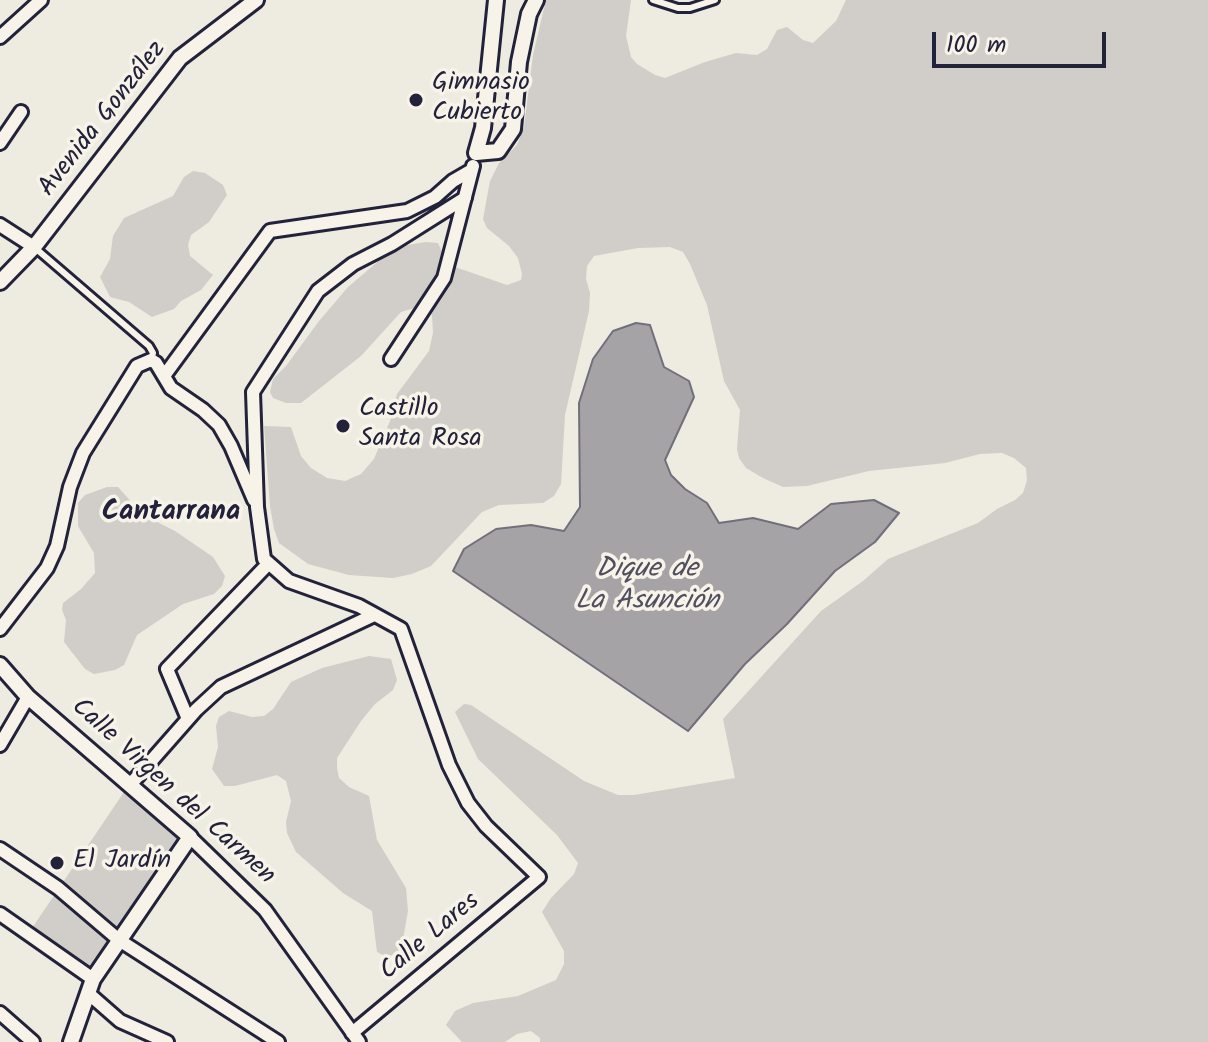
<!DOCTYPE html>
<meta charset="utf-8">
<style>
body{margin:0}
#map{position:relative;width:1208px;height:1042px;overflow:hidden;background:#eeebe1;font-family:Kalam,sans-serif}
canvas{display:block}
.scale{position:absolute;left:932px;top:32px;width:174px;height:36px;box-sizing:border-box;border:4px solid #22223b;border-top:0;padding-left:10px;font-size:24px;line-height:28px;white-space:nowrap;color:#22223b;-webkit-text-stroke:6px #f7f3e8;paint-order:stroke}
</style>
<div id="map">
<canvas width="1208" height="1042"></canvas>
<div class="scale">100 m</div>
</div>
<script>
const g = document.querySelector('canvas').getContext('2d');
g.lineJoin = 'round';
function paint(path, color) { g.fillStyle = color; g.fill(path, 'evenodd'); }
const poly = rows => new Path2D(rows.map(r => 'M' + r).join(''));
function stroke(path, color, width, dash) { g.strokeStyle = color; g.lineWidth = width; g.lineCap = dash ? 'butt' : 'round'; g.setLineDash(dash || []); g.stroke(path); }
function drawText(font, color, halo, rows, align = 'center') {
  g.font = font + ' Kalam,sans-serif'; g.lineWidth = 7; g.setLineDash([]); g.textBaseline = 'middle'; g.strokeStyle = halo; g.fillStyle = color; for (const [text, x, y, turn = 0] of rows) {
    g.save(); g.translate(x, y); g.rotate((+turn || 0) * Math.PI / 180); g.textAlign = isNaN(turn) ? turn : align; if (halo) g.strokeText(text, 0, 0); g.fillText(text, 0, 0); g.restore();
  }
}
const green = poly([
 [546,0,631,0,626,36,631,57,637,64,655,75,665,78,705,62,736,53,757,55,767,49,777,30,787,27,803,40,813,43,836,21,846,0,1208,0,1208,1042,540,1042,540,1038,531,1031,517,1034,505,1042,462,1042,446,1025,455,1011,473,1003,518,996,556,980,564,964,564,951,542,912,551,898,574,874,578,863,557,835,478,759,455,712,464,704,471,705,584,781,618,795,634,795,735,778,723,719,821,611,863,581,888,559,978,523,997,509,1015,500,1023,493,1027,480,1026,468,1014,458,1002,453,980,454,945,463,869,471,807,486,783,487,763,478,746,468,739,458,737,449,740,410,724,381,707,305,690,264,683,252,670,247,638,248,594,256,587,266,586,279,590,293,589,311,565,415,561,484,554,496,543,503,499,505,482,512,431,566,412,574,393,578,349,575,308,564,279,543,274,529,270,506,264,426,291,427,301,456,311,468,327,478,345,481,361,474,374,459,390,421,397,394,429,351,433,333,432,315,427,307,418,307,401,312,361,356,301,403,286,403,273,398,270,392,273,379,286,366,319,321,348,287,395,247,426,242,438,243,446,261,458,268,507,285,521,280,522,274,518,258,509,246,487,228,483,219,490,181,499,163,517,145,524,127,533,55],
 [193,171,205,173,223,185,227,195,209,222,191,235,188,245,190,256,213,275,201,290,181,301,174,309,152,317,129,302,110,297,100,277,110,259,113,236,124,218,173,196,184,177],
 [107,487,118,487,143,515,175,531,213,557,225,576,222,586,214,594,183,604,137,635,124,665,115,670,94,674,85,669,64,642,66,620,62,610,63,603,81,589,95,573,94,553,78,526,78,503,85,495],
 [369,656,391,659,397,680,393,690,375,704,361,721,337,758,337,768,339,778,349,787,369,796,377,840,406,888,408,911,402,945,397,953,387,957,377,952,372,911,343,893,296,852,287,833,286,822,291,801,286,781,277,775,235,786,224,786,212,769,218,747,216,726,219,717,229,711,252,717,264,716,273,709,291,682,322,668],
 [124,792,184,845,93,979,28,934]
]);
const water = poly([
 [636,323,650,325,664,367,689,381,694,397,665,460,671,475,685,489,707,503,719,523,753,518,798,529,831,504,874,500,899,513,875,542,835,571,787,624,745,664,688,731,453,571,464,549,496,529,531,525,564,531,580,507,579,403,593,359,613,331,636,323]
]);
const service = poly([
 [653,0,678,8,690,8,715,0],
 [34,247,149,346,153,353,151,360]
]);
const minor = poly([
 [0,37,41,0],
 [0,143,21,112],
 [0,225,34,247],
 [391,359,444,278,473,166],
 [164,376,270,231,407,211,435,197,453,181,472,170],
 [0,629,47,568,57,546,70,487,83,453,137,366,151,360,156,363,171,388,203,410,219,425,231,446,254,500],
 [188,719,167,669,268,564],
 [0,745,28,697],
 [130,785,196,710,221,687,374,615],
 [190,837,265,910,359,1042],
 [0,849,58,888,119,940,278,1042],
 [0,914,93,979],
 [88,993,120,1021,167,1042],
 [0,1013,33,1042],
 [352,1033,539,877,486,826,468,803,449,765,401,629,359,606,289,581,264,559,257,507,253,392,318,291,353,264,392,244,465,198]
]);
const tertiary = poly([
 [496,0,483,128,476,153,498,151,513,129,519,62,529,14,536,0],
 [0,282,34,247,180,58,256,0],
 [0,665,28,697,190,837,93,979,71,1042]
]);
const markers = [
 [416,100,8,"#22223b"],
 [343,426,8,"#22223b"],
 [57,863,8,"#22223b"]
];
const poiNames = [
 ["Gimnasio",432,85],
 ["Cubierto",432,115],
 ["Castillo",359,411],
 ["Santa Rosa",359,441],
 ["El Jardín",73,863]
];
const streetNames = [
 ["Avenida González",104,120,-52],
 ["Calle Virgen del Carmen",172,793,42],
 ["Calle Lares",431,938,-40]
];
const neighbourhoodNames = [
 ["Cantarrana",171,514]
];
const waterNames = [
 ["Dique de",647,571],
 ["La Asunción",647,603]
];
paint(green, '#d1cdc9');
paint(water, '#a6a3a6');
stroke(water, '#716f7b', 2);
stroke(service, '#22223b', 12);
stroke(minor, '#22223b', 18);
stroke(tertiary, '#22223b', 20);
stroke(service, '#f7f3e8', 6);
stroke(minor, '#f7f3e8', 12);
stroke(tertiary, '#f7f3e8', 14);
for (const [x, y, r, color] of markers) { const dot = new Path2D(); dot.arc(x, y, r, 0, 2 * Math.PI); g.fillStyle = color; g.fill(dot); stroke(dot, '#f7f3e8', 3); }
drawText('26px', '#22223b', '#f7f3e8', poiNames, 'left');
drawText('26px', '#22223b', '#f7f3e8', streetNames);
drawText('bold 28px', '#22223b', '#f7f3e8', neighbourhoodNames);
drawText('italic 28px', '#504f60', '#f7f3e8', waterNames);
</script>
